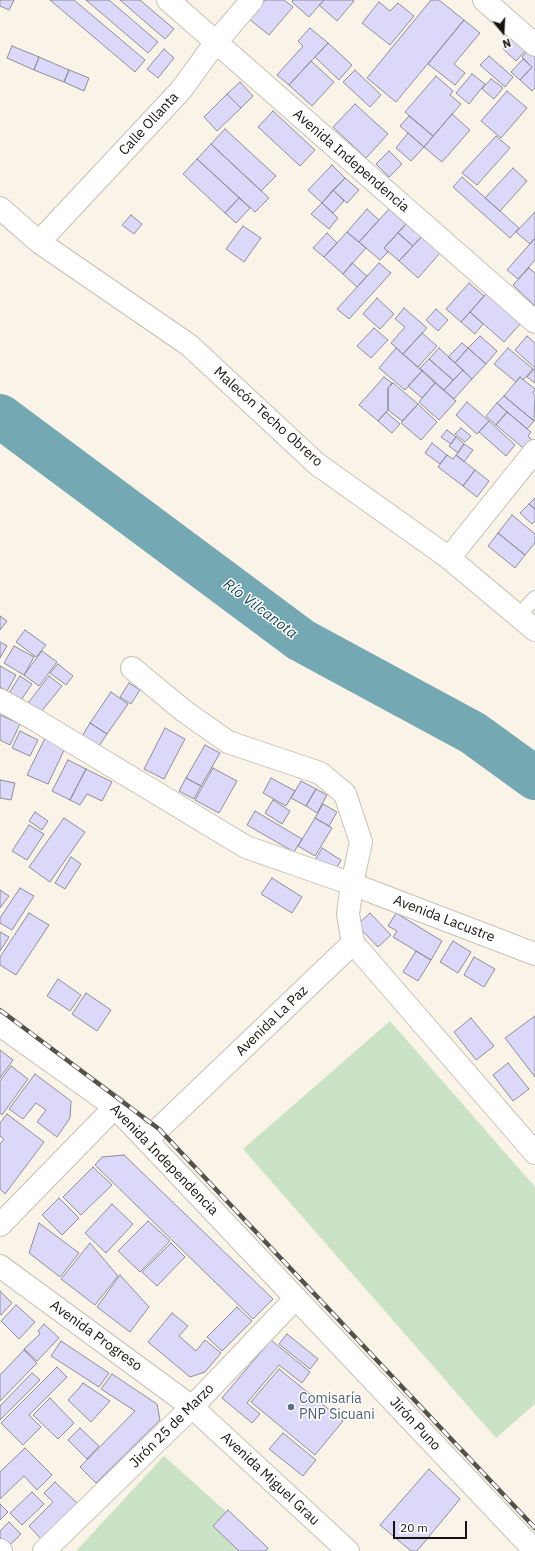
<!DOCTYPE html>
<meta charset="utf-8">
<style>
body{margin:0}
#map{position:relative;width:535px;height:1551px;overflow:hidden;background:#faf3e7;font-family:"IBM Plex Sans",sans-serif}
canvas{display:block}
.north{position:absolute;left:483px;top:12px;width:40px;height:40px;-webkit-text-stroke:3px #fff;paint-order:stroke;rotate:162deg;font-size:11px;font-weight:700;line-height:16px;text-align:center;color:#16130f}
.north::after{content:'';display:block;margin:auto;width:14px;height:18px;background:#16130f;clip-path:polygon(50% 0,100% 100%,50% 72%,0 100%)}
.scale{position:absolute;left:393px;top:1521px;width:74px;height:18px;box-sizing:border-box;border:2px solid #16130f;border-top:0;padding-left:5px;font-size:12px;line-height:14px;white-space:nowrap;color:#16130f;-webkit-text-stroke:3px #fff;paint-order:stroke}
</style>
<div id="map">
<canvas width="535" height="1551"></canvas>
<div class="north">N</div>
<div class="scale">20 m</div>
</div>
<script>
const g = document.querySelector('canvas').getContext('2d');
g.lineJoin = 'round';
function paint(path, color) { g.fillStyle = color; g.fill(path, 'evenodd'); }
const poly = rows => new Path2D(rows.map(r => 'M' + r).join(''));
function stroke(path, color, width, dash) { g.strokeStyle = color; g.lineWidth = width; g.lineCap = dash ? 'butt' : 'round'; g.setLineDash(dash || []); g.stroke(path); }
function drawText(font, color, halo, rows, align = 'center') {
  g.font = font + ' "IBM Plex Sans",sans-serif'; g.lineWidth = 3; g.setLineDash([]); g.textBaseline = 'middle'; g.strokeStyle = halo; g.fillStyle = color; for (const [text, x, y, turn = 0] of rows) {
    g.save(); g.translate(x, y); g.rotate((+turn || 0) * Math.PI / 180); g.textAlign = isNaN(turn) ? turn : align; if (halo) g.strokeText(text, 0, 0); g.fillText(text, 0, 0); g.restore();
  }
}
const green = poly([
 [390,1021,535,1187,535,1404,496,1438,243,1149],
 [164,1456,270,1551,76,1551]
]);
const river = poly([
 [0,416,301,640,473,733,535,778]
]);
const building = poly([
 [0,0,14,0,9,10,0,6,0,0],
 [50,0,74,0,145,60,135,72,50,0],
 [86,0,109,0,158,42,148,53,86,0],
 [120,0,140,0,174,29,165,39,120,0],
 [265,0,284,0,293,7,269,35,249,19,265,0],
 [293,0,324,0,309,17,292,2,293,0],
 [324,0,353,0,354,1,337,21,319,5,324,0],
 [431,0,439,0,464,20,396,102,367,78,431,0],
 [379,2,390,11,398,3,414,16,390,45,362,23,379,2],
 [464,20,480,33,454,64,465,73,455,85,428,64,464,20],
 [310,28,328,43,289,85,277,75,303,46,298,41,310,28],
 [515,35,528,48,516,61,503,49,515,35],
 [328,43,352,65,339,80,315,57,328,43],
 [12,46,39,57,34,70,7,58,12,46],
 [530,48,535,52,535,88,532,91,520,80,532,67,522,57,530,48],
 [164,49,174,58,158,78,147,69,164,49],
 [489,56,513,77,505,87,480,65,489,56],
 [39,57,69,70,64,82,34,70,39,57],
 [523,59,532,67,520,80,511,72,523,59],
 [311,61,334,82,312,106,289,85,311,61],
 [69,70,89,78,84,91,64,82,69,70],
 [355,70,381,95,370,107,343,82,355,70],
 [472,74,485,84,469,104,456,93,472,74],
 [436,76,453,91,450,95,461,104,433,136,405,112,436,76],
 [491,79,503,88,494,99,482,89,491,79],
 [240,82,253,96,241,108,227,94,240,82],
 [507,91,527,108,501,138,481,121,507,91],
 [227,94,241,108,217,131,204,117,227,94],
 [355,104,388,134,366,158,333,127,355,104],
 [273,111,315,150,300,166,258,127,273,111],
 [452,114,470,130,442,162,424,147,452,114],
 [409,116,433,136,424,147,400,126,409,116],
 [225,129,276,176,261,191,211,144,225,129],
 [408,133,424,147,411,161,396,148,408,133],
 [496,136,510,148,477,185,462,173,496,136],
 [211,144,269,198,255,212,197,159,211,144],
 [389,151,402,164,389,177,376,164,389,151],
 [197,159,239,198,225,213,183,174,197,159],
 [332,165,345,178,322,203,308,190,332,165],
 [513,168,527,181,500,211,485,198,513,168],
 [462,177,519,228,510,238,453,187,462,177],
 [345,178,359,190,347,203,333,190,345,178],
 [333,190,344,201,333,213,322,203,333,190],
 [239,198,250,208,236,223,225,213,239,198],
 [322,203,338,218,329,229,311,214,322,203],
 [367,209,379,220,359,242,347,232,367,209],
 [389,209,406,224,384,248,388,252,380,260,359,242,389,209],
 [535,212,535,238,530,244,516,232,535,212],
 [131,215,142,224,134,234,122,225,131,215],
 [410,219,425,233,413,246,398,233,410,219],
 [243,226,261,238,244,262,226,249,243,226],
 [347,232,366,248,343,274,324,257,347,232],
 [327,233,337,243,324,257,313,248,327,233],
 [398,233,413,246,399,261,384,248,398,233],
 [421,237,440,253,418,278,399,261,421,237],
 [535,238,535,260,518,279,507,270,535,238],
 [352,263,367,276,357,287,343,274,352,263],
 [379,263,391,273,349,319,337,309,379,263],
 [529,268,535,273,535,306,513,285,529,268],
 [469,283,484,296,461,322,446,309,469,283],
 [487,293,521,323,504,342,470,312,487,293],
 [377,298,394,314,380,329,363,314,377,298],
 [404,308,427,328,403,354,391,343,405,327,395,319,404,308],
 [436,309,448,320,438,331,426,320,436,309],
 [470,312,483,324,475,334,461,322,470,312],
 [374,328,388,340,371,358,357,346,374,328],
 [422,333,437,346,418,367,403,354,422,333],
 [480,336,497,351,486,364,468,348,480,336],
 [527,336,535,343,535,368,515,350,527,336],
 [462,343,468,348,455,363,448,357,462,343],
 [396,348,422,371,405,390,379,368,396,348],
 [439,348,463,370,453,380,429,359,439,348],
 [468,348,486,364,472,379,455,363,468,348],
 [508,348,533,369,523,380,520,377,516,382,494,364,508,348],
 [429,359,453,380,444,390,420,368,429,359],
 [535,368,535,383,527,377,535,368],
 [463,370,472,379,454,399,444,390,463,370],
 [422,371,435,383,422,398,408,386,422,371],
 [384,377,392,383,388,388,388,410,378,421,359,405,384,377],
 [520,377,535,389,533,393,535,395,534,421,504,396,520,377],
 [393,383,418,404,402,421,388,410,388,388,393,383],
 [435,383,456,401,439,420,419,402,435,383],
 [504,396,534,421,527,429,497,403,504,396],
 [467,402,489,421,477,434,456,415,467,402],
 [497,403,507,412,496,425,486,416,497,403],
 [418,404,437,422,421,440,401,423,418,404],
 [386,412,400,424,392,433,378,421,386,412],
 [507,412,531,432,528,436,535,443,528,452,496,425,507,412],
 [489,421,515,445,506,456,479,432,489,421],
 [461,428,471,436,465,442,455,434,461,428],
 [447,430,456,437,451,444,441,437,447,430],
 [456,437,464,444,458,453,449,446,456,437],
 [432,443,447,455,440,464,425,453,432,443],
 [464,444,473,450,464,462,456,455,464,444],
 [447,455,453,459,456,455,475,470,463,486,438,467,447,455],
 [475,470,489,481,477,497,463,486,475,470],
 [535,498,535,509,529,504,535,498],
 [529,504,535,509,535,521,532,524,520,513,529,504],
 [512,515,535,534,535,543,525,555,498,533,512,515],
 [498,533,525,555,515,568,488,546,498,533],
 [0,616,7,621,0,630,0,616],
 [25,630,46,645,36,657,16,642,25,630],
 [0,642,7,646,0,658,0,642],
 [14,646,34,657,24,675,4,663,14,646],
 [42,651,57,662,39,686,24,675,42,651],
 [58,664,73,676,66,685,50,673,58,664],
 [0,666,16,675,7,691,0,687,0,666],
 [20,676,32,684,21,700,9,693,20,676],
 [49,676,62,686,40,713,28,703,49,676],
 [129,683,140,690,131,704,120,697,129,683],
 [111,692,128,704,107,734,90,723,111,692],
 [0,715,20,724,10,745,0,740,0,715],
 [90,723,107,734,97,749,81,738,90,723],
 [165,728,185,739,164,779,144,769,165,728],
 [20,731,38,740,30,756,12,748,20,731],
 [47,734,67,744,48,784,27,775,47,734],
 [205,745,220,753,201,786,186,778,205,745],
 [68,760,86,769,70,800,52,791,68,760],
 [213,768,237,781,219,813,195,800,213,768],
 [86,769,112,782,102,801,87,794,80,805,70,800,86,769],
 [186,778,201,786,194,799,179,791,186,778],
 [271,778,295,791,286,806,263,793,271,778],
 [0,780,15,783,11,800,0,798,0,780],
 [301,781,316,789,306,806,291,798,301,781],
 [316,789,327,795,317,813,306,806,316,789],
 [273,800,290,811,282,824,265,813,273,800],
 [323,804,337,812,329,826,315,818,323,804],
 [255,811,302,839,294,852,247,825,255,811],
 [35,812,48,821,42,830,29,821,35,812],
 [64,818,85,832,50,882,29,867,64,818],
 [315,818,332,828,315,856,298,846,315,818],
 [29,825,44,834,27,860,12,851,29,825],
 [322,848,341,860,333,874,314,862,322,848],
 [71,857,81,864,65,889,55,883,71,857],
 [272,878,302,897,292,913,261,894,272,878],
 [20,888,34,896,12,930,0,923,0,918,20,888],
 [0,890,9,896,0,908,0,890],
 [29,913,49,925,16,975,0,965,0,957,29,913],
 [370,913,391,935,378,947,357,925,370,913],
 [396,913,442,941,431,960,393,937,397,931,388,926,396,913],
 [0,932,9,937,0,951,0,932],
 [453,941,471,952,458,973,440,962,453,941],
 [416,951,431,960,418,981,403,972,416,951],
 [474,957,495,969,484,987,464,975,474,957],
 [58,979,81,995,70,1011,47,996,58,979],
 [86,993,111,1010,97,1031,72,1014,86,993],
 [535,1016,535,1077,505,1038,535,1016],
 [471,1018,494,1046,476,1060,454,1032,471,1018],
 [0,1050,13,1060,0,1078,0,1050],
 [508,1063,529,1089,513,1101,493,1075,508,1063],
 [11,1066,28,1079,2,1115,0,1113,0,1081,11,1066],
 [35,1074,71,1101,70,1118,57,1137,37,1122,46,1110,36,1103,23,1119,9,1109,35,1074],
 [7,1114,44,1142,5,1194,0,1189,0,1144,4,1139,0,1136,0,1123,7,1114],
 [124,1155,273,1299,253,1319,95,1165,102,1157,124,1155],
 [93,1167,112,1185,81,1215,63,1197,93,1167],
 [59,1198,79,1218,62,1235,42,1215,59,1198],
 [112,1204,133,1224,106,1253,85,1233,112,1204],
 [148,1221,170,1241,140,1272,118,1251,148,1221],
 [39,1223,79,1253,60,1277,29,1253,39,1223],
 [90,1243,118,1276,95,1305,61,1279,90,1243],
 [171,1243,185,1257,157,1286,142,1272,171,1243],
 [120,1275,149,1307,130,1332,97,1307,120,1275],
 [0,1291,12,1303,1,1315,0,1313,0,1291],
 [16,1305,35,1322,19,1339,1,1321,16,1305],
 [237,1307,252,1321,222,1351,207,1337,237,1307],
 [172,1313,188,1326,179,1336,196,1351,205,1340,221,1353,205,1372,190,1377,148,1342,172,1313],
 [44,1324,59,1338,37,1361,24,1349,40,1334,38,1331,44,1324],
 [287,1334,318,1359,310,1369,279,1344,287,1334],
 [271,1340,310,1372,302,1383,279,1365,247,1403,260,1414,252,1423,222,1398,271,1340],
 [61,1341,109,1373,99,1387,51,1356,61,1341],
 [24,1350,37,1363,0,1401,0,1375,24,1350],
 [57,1367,67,1377,29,1415,41,1427,23,1445,1,1423,57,1367],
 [279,1369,343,1421,315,1455,251,1402,279,1369],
 [32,1373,40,1380,0,1420,0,1406,32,1373],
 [112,1374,157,1404,160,1420,96,1483,80,1467,135,1411,101,1389,112,1374],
 [83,1383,110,1401,91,1422,68,1400,80,1387,83,1383],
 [50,1398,74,1423,58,1439,33,1415,50,1398],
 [80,1428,99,1446,87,1459,68,1440,80,1428],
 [283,1433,316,1460,303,1476,269,1449,283,1433],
 [25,1448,52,1475,37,1490,24,1476,0,1499,0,1472,25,1448],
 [429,1469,460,1499,417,1551,411,1551,380,1525,429,1469],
 [55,1482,77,1503,41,1539,29,1526,53,1502,44,1493,55,1482],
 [32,1492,44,1504,22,1525,10,1513,32,1492],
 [0,1504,8,1512,0,1520,0,1504],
 [228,1510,268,1548,265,1551,239,1551,213,1526,228,1510],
 [9,1522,21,1534,9,1546,0,1537,0,1531,9,1522]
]);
const lane = poly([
 [518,616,535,598]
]);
const street = poly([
 [168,0,535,322],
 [484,0,535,45],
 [0,208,39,242,189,345,317,464,449,558,535,630],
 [39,242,181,90,216,42,252,0],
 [449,558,535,451],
 [132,668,184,711,228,742,320,773,345,794,361,842,352,884,348,914,353,943,147,1140],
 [0,700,34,719,246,847,352,884,535,954],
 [353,943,535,1153],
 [0,1025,115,1107,535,1551],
 [0,1225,115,1107],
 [0,1266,192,1407,348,1551],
 [0,1550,1,1551],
 [44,1551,192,1407,296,1298]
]);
const rail = poly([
 [0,1010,159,1129,535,1528]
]);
const markers = [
 [291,1407,4,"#5c6f8a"]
];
const streetNames = [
 ["Calle Ollanta",149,124,-47],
 ["Avenida Independencia",351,161,41],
 ["Malecón Techo Obrero",268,417,42],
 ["Avenida Lacustre",444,919,21],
 ["Avenida La Paz",272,1021,-44],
 ["Avenida Independencia",164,1160,46],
 ["Avenida Progreso",96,1336,36],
 ["Jirón Puno",415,1424,47],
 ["Jirón 25 de Marzo",172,1426,-45],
 ["Avenida Miguel Grau",270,1479,43]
];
const serviceNames = [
 ["Comisaría",299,1399],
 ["PNP Sicuani",299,1415]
];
const waterNames = [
 ["Río Vilcanota",260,609,37]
];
paint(green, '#cae3c5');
stroke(river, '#74a8b2', 44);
paint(building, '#dbd8f9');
stroke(building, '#8e8d99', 1);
stroke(lane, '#c7c0b4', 16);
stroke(street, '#c7c0b4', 24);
stroke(lane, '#fff', 14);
stroke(street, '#fff', 22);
stroke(rail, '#55514b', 4.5);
stroke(rail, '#fff', 3, [9]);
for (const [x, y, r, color] of markers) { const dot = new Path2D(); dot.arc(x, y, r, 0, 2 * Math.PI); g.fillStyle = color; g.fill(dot); stroke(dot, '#fff', 1.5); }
drawText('14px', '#16130f', '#fff', streetNames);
drawText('14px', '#4e5e75', '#fff', serviceNames, 'left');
drawText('italic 15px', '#194950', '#fff', waterNames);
</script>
